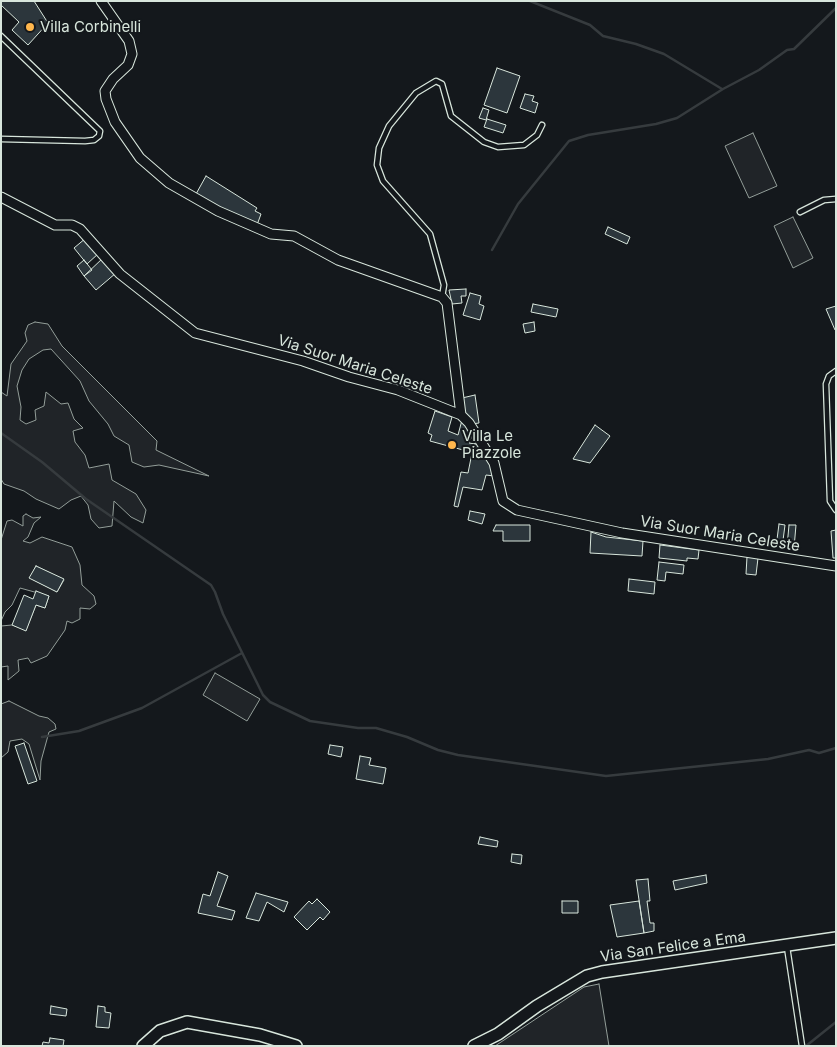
<!DOCTYPE html>
<style>
body{margin:0}
#map{position:relative;width:837px;height:1047px;overflow:hidden;background:#14181c;font-family:Inter,sans-serif}
canvas{display:block}
.frame{position:absolute;inset:0;border:2px solid #d8e6dc;pointer-events:none}
</style>
<div id="map">
<canvas width="837" height="1047"></canvas>
<div class="frame"></div>
</div>
<script>
const g = document.querySelector('canvas').getContext('2d');
g.lineJoin = 'round';
function paint(path, color) { g.fillStyle = color; g.fill(path, 'evenodd'); }
const poly = rows => new Path2D(rows.map(r => 'M' + r).join(''));
function stroke(path, color, width, dash) { g.strokeStyle = color; g.lineWidth = width; g.lineCap = dash ? 'butt' : 'round'; g.setLineDash(dash || []); g.stroke(path); }
function drawText(font, color, halo, rows, align = 'center') {
  g.font = font + ' Inter,sans-serif'; g.lineWidth = 4; g.setLineDash([]); g.textBaseline = 'middle'; g.strokeStyle = halo; g.fillStyle = color; for (const [text, x, y, turn = 0] of rows) {
    g.save(); g.translate(x, y); g.rotate((+turn || 0) * Math.PI / 180); g.textAlign = isNaN(turn) ? turn : align; if (halo) g.strokeText(text, 0, 0); g.fillText(text, 0, 0); g.restore();
  }
}
const green = poly([
 [753,133,777,186,749,198,725,146,753,133],
 [793,217,813,258,793,268,774,226,793,217],
 [35,322,48,324,62,346,157,441,156,450,209,476,159,465,144,467,132,462,129,445,114,436,108,424,89,401,80,381,51,349,43,350,29,359,22,370,17,386,21,407,20,420,26,424,36,420,35,410,44,406,46,392,61,404,68,403,74,419,83,428,73,431,75,442,85,455,89,468,109,464,112,480,136,494,146,510,143,523,131,517,114,501,112,526,99,528,91,519,88,505,81,496,71,500,59,509,36,499,24,491,4,484,1,479,1,392,7,396,11,364,27,341,25,333,28,325,35,322],
 [26,514,33,518,41,517,34,523,28,537,23,541,30,543,42,537,72,547,80,565,82,585,94,596,96,604,90,609,80,608,80,619,72,623,67,621,65,630,47,656,31,663,28,658,18,660,19,671,8,680,8,666,1,667,1,626,12,625,26,630,36,605,45,608,49,596,20,588,12,605,5,612,1,621,1,540,7,521,12,520,23,526,23,516,26,514],
 [36,566,64,580,57,592,30,578,36,566],
 [215,673,260,699,247,721,203,695,215,673],
 [9,701,39,716,48,718,55,724,56,729,49,732,41,761,40,780,29,744,22,739,10,741,8,752,1,758,1,704,9,701],
 [599,984,609,1046,495,1046,584,987,599,984]
]);
const stream = poly([
 [530,1,590,25,603,36,636,44,664,54,722,89],
 [492,250,518,204,569,141,588,135,656,124,677,118,723,89,759,70,787,50,794,49,836,8],
 [1,433,42,462,86,499,211,585,215,592,223,614,263,695,270,702,310,721,358,728,376,728,407,737,438,750,458,755,606,776,768,759,809,750,819,753,836,748],
 [42,737,79,731,142,708,242,653],
 [806,1046,836,1022]
]);
const building = poly([
 [1,1,34,1,48,23,28,45,12,30,19,22,1,5,1,1],
 [497,68,520,76,507,113,484,105,497,68],
 [525,94,534,96,532,101,538,103,535,113,520,108,525,94],
 [483,108,489,110,486,120,479,118,483,108],
 [487,119,506,125,503,133,484,127,487,119],
 [206,176,257,208,255,211,261,214,257,225,237,217,196,194,206,176],
 [608,227,630,237,627,244,605,234,608,227],
 [86,238,99,253,87,264,74,248,86,238],
 [103,258,116,273,96,290,84,276,103,258],
 [84,260,92,270,84,276,77,266,84,260],
 [466,289,466,296,461,296,462,303,452,304,449,290,466,289],
 [470,293,481,296,479,304,484,306,480,320,463,315,470,293],
 [533,304,558,309,556,317,531,312,533,304],
 [836,306,836,330,835,330,826,309,836,306],
 [534,322,535,331,525,333,523,324,534,322],
 [475,395,479,423,472,424,464,413,462,398,475,395],
 [435,411,452,417,448,431,458,435,462,420,475,438,470,438,469,443,475,444,474,453,430,441,432,435,428,433,435,411],
 [595,425,610,436,590,463,573,459,595,425],
 [475,438,490,462,494,476,486,475,482,490,463,487,458,507,454,506,461,472,468,473,472,453,474,453,475,444,473,439,475,438],
 [470,511,485,514,482,524,468,520,470,511],
 [779,524,785,525,782,548,776,547,779,524],
 [496,525,530,525,530,541,503,541,503,531,493,531,496,525],
 [789,525,796,525,794,548,787,547,789,525],
 [836,530,836,558,833,558,831,531,836,530],
 [591,532,606,537,643,541,642,556,590,553,591,532],
 [660,545,699,550,698,559,687,558,687,561,659,558,660,545],
 [747,557,758,558,756,575,746,574,747,557],
 [659,562,684,565,683,574,666,572,665,581,657,580,659,562],
 [36,566,64,579,57,592,29,578,36,566],
 [629,579,655,582,654,594,628,591,629,579],
 [36,591,49,596,45,608,36,605,26,631,12,625,24,595,33,599,36,591],
 [24,743,37,781,28,784,15,746,24,743],
 [330,745,343,747,341,757,328,754,330,745],
 [360,756,371,758,369,765,386,768,383,784,356,779,360,756],
 [480,837,498,841,497,847,478,844,480,837],
 [512,854,522,855,521,864,511,862,512,854],
 [218,872,228,876,217,906,235,911,232,920,198,913,203,894,210,896,218,872],
 [706,875,707,883,675,890,673,881,706,875],
 [648,879,650,901,647,901,650,923,654,923,654,931,644,933,636,880,648,879],
 [256,893,288,902,284,912,267,902,259,921,246,918,256,893],
 [317,899,330,912,323,920,320,917,307,930,294,917,309,901,312,904,317,899],
 [562,901,578,901,578,913,562,913,562,901],
 [639,901,644,933,617,937,610,905,639,901],
 [51,1006,67,1009,66,1016,50,1014,51,1006],
 [98,1006,105,1007,105,1012,111,1013,109,1028,96,1027,98,1006],
 [50,1038,64,1040,63,1046,42,1046,43,1042,49,1043,50,1038]
]);
const lane = poly([
 [1,36,100,131,99,136,94,140,85,141,1,139],
 [800,212,824,200,836,199],
 [442,297,444,285,430,234,383,181,377,165,379,148,389,126,416,93,436,81,442,84,451,116,484,142,498,147,524,145,537,135,542,125],
 [836,371,829,376,826,384,830,501,836,510],
 [787,947,802,1046]
]);
const street = poly([
 [101,1,129,41,132,54,128,65,113,79,105,91,106,99,115,122,140,158,169,183,218,211,271,234,294,236,338,260,442,297,447,303,461,415],
 [1,197,55,225,72,225,80,229,120,274,195,333,303,361,349,377,398,390,461,415,469,423,494,463,503,501,517,510,622,533,836,566]
]);
const secondary = poly([
 [143,1046,160,1031,187,1022,260,1035,296,1046],
 [474,1046,498,1034,537,1006,587,976,602,972,836,938]
]);
const markers = [
 [30,27,5,"#ffb74d"],
 [452,445,5,"#ffb74d"]
];
const poiNames = [
 ["Villa Corbinelli",40,27],
 ["Villa Le",462,436],
 ["Piazzole",462,453]
];
const streetNames = [
 ["Via Suor Maria Celeste",355,365,18],
 ["Via Suor Maria Celeste",720,534,9],
 ["Via San Felice a Ema",673,947,-8]
];
paint(green, '#202428');
stroke(green, '#939e99', 1);
stroke(stream, '#363b3e', 2.5);
paint(building, '#2c363c');
stroke(building, '#d8e6dc', 1);
stroke(lane, '#d8e6dc', 7);
stroke(street, '#d8e6dc', 11);
stroke(secondary, '#d8e6dc', 14);
stroke(lane, '#14181c', 4.5);
stroke(street, '#14181c', 9);
stroke(secondary, '#14181c', 11);
for (const [x, y, r, color] of markers) { const dot = new Path2D(); dot.arc(x, y, r, 0, 2 * Math.PI); g.fillStyle = color; g.fill(dot); stroke(dot, '#14181c', 2); }
drawText('15px', '#d8e6dc', '#14181c', poiNames, 'left');
drawText('15px', '#d8e6dc', '#14181c', streetNames);
</script>
